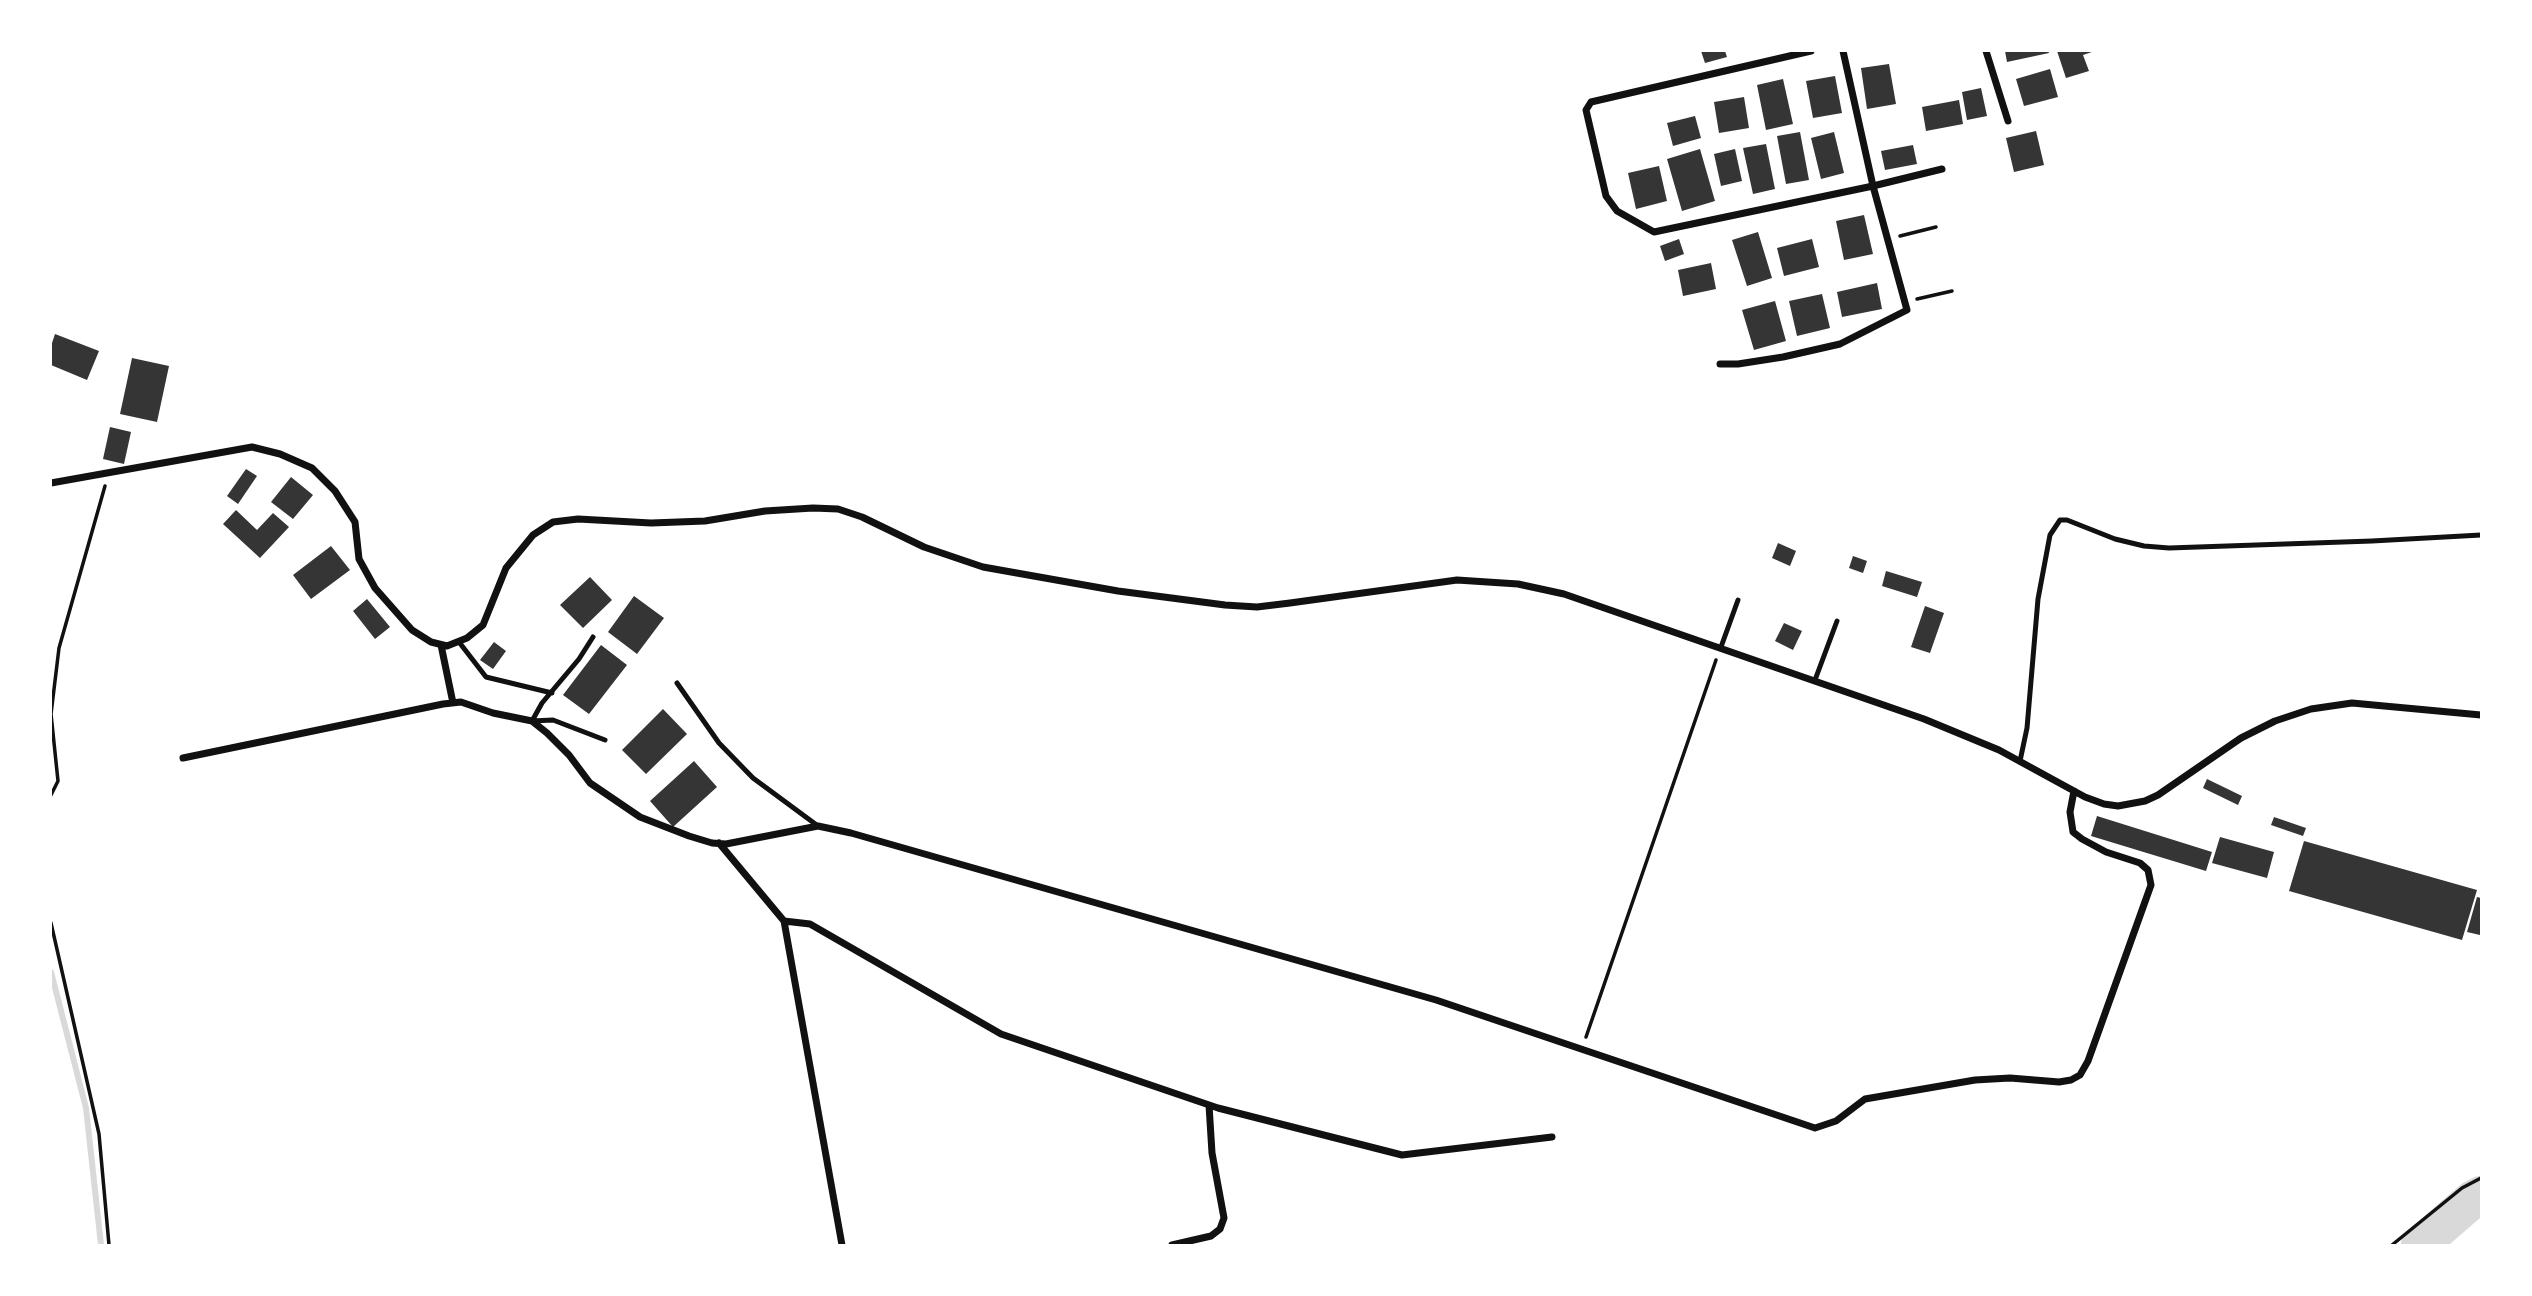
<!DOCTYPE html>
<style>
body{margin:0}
#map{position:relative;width:2532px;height:1296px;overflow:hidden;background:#fff;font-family:"IBM Plex Sans",sans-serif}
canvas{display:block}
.frame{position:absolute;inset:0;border:52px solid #fff;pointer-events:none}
</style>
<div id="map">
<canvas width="2532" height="1296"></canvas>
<div class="frame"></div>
</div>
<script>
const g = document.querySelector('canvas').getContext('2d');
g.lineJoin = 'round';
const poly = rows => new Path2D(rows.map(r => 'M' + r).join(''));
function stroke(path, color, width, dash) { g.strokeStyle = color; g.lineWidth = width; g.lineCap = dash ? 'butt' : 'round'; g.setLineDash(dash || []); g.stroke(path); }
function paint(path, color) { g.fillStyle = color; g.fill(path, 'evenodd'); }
const stream = poly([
 [51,972,86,1108,101,1245]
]);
const river = poly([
 [2420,1245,2473,1199,2481,1195]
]);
const building = poly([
 [1701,51,1725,51,1727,57,1705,63],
 [2005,51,2048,51,2049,53,2007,62],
 [2057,51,2095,51,2083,55,2089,71,2066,78],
 [1889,64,1896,104,1867,109,1861,68],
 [2050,69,2058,97,2024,106,2016,79],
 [1835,76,1842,113,1813,118,1806,81],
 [1783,79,1793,124,1766,130,1757,85],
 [1981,88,1987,116,1967,120,1962,92],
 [1744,97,1749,128,1719,133,1714,102],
 [1959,100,1963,124,1926,131,1922,107],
 [1695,116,1701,138,1673,146,1667,123],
 [2036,131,2044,165,2014,172,2006,138],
 [1800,132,1809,180,1786,184,1777,136],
 [1834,132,1844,173,1821,179,1811,138],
 [1766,144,1775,189,1753,194,1743,148],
 [1913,145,1917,164,1885,170,1881,151],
 [1700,149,1715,201,1682,211,1667,159],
 [1735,149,1742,181,1721,186,1714,154],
 [1659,166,1667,201,1636,209,1628,173],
 [1864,215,1873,254,1844,260,1836,221],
 [1758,232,1772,278,1747,286,1732,240],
 [1679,239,1684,254,1665,261,1660,246],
 [1812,239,1819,267,1784,276,1777,248],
 [1711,263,1716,289,1683,296,1678,270],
 [1877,283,1882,309,1842,317,1837,292],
 [1822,294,1830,328,1797,336,1789,301],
 [1775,301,1786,341,1754,350,1742,310],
 [55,334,99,351,87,380,51,365,51,346],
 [132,358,169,366,157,422,120,414],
 [110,427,131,432,124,464,103,459],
 [246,469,257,476,238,504,227,496],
 [291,477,313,495,293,519,271,502],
 [236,510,257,530,273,513,289,527,260,558,223,524],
 [1778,543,1796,551,1790,566,1772,558],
 [331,546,350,570,311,599,293,575],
 [1853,556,1867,561,1863,573,1849,568],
 [1886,571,1922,582,1917,597,1882,586],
 [590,577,612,600,583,628,560,605],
 [634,596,664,618,637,654,608,632],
 [367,599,390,627,375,639,353,611],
 [1925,606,1944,613,1930,653,1911,647],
 [1784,623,1802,631,1793,650,1775,641],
 [494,642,506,651,493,669,480,660],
 [601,645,627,665,589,714,563,695],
 [663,709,687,734,646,774,622,750],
 [694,761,717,787,673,827,650,801],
 [2207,779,2242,796,2238,805,2203,788],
 [2097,816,2212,852,2206,871,2091,836],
 [2274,817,2306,828,2303,836,2271,825],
 [2220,837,2274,852,2267,878,2212,863],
 [2304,841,2477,890,2462,940,2289,891],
 [2477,897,2481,898,2480,935,2467,932]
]);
const path = poly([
 [1900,236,1936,227],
 [1917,299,1952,291],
 [51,795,58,781,51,714,59,648,105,486],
 [51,923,99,1134,109,1245],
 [1586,1037,1716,660],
 [2392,1245,2462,1188,2481,1178]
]);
const service = poly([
 [593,637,579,659,542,703,532,721,553,720,605,740],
 [459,642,486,677,552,693],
 [1721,647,1738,600],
 [1815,680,1837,621],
 [677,683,719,743,753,778,818,826],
 [2020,761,2027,728,2038,599,2050,535,2060,520,2067,520,2115,539,2144,546,2169,548,2372,541,2481,535]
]);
const minor = poly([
 [1811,51,1591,102,1586,110,1606,196,1617,211,1654,232,1873,186,1942,169],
 [1986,51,2008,121],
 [1720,364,1738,364,1783,357,1840,344,1907,310,1873,186,1843,51],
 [51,483,252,447,280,454,312,468,335,491,355,522,359,559,375,588,412,630,431,642,447,646,467,638,483,625,506,568,533,535,553,522,578,519,651,523,705,521,765,511,813,508,838,509,862,517,924,547,983,567,1118,591,1225,605,1257,607,1290,603,1457,580,1518,584,1564,594,1924,719,1999,750,2085,797,2104,804,2118,806,2145,801,2158,795,2241,738,2275,721,2311,709,2352,703,2481,715],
 [441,645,453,703],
 [183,758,443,704,461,702,493,713,532,721,547,733,569,755,590,783,640,817,689,836,712,843,726,844,818,826,851,833,1436,1000,1815,1128,1836,1121,1865,1099,1975,1080,2010,1078,2059,1082,2071,1080,2080,1075,2088,1061,2151,885,2148,870,2140,863,2106,852,2082,839,2073,832,2070,812,2074,791],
 [719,843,784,921,842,1245],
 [784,921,810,924,1001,1034,1218,1108,1402,1155,1552,1137],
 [1172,1245,1211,1236,1220,1229,1224,1218,1212,1153,1209,1105]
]);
stroke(stream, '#d9d9d9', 6);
stroke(river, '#d9d9d9', 38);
paint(building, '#353535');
stroke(path, '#111', 3.5);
stroke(service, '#111', 5);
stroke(minor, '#111', 7);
</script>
